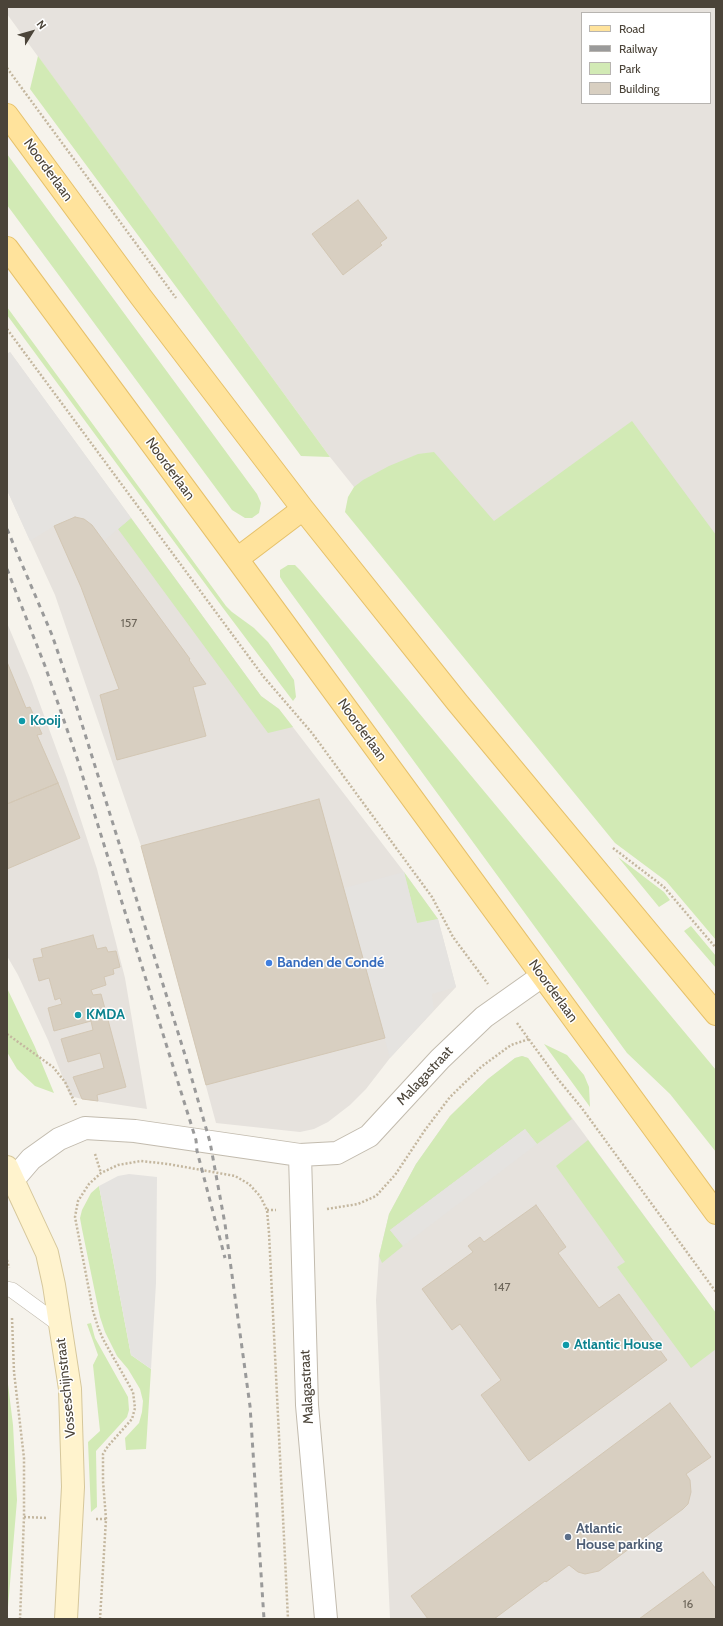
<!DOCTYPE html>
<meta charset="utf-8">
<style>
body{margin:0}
#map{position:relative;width:723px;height:1626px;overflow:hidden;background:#f6f3ec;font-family:Cabin,sans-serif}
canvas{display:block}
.frame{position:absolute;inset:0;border:8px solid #4b4439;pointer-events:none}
.legend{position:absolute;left:581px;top:12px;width:130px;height:92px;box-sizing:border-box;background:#fff;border:1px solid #b7b4b0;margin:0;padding:5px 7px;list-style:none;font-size:12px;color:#4b4439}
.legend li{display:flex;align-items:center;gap:8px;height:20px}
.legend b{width:20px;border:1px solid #b7b4b0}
.north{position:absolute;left:12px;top:12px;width:40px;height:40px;-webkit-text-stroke:3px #fff;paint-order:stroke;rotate:53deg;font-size:11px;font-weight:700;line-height:16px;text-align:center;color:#4b4439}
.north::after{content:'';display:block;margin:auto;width:14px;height:18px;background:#4b4439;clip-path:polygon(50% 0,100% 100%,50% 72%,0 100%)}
</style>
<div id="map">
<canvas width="723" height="1626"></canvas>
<div class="frame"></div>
<ul class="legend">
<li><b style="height:5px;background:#ffe39c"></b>Road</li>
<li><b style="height:5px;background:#9a9a9a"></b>Railway</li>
<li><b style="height:11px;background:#d2eab5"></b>Park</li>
<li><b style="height:11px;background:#d8cfc1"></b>Building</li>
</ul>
<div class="north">N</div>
</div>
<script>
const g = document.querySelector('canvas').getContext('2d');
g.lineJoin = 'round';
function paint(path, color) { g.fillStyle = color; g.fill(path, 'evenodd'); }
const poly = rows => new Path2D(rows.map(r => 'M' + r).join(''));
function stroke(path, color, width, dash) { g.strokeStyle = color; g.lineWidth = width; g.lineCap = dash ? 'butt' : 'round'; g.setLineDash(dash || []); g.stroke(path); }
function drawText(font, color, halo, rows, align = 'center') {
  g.font = font + ' Cabin,sans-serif'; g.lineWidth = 3; g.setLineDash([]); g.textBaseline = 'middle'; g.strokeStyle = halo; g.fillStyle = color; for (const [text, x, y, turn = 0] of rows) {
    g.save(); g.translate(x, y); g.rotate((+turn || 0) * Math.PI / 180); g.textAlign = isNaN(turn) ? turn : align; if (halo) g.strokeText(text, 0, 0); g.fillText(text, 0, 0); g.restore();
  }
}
const industrial = poly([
 [7,7,716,7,716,940,330,457,7,14],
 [582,13,710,13,710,103,582,103],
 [10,352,261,696,279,709,404,872,438,919,456,987,390,1058,366,1089,350,1105,328,1122,314,1129,300,1132,216,1123,141,846,55,595,7,490,7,354],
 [7,623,31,680,67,778,97,869,125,978,147,1109,82,1099,70,1096,48,1040,18,975,7,956],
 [522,1056,528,1058,716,1313,716,1619,390,1619,376,1300,379,1256,389,1214,416,1164,450,1116,488,1079,515,1058]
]);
const green = poly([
 [38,56,330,457,301,456,30,89],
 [7,154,257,494,261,503,259,513,252,518,245,518,232,510,7,205],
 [7,307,226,606,232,612,254,628,268,642,294,680,296,697,293,701,223,608,7,315],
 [632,421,716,535,716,940,666,881,615,843,345,512,348,497,354,487,363,480,389,466,418,454,434,452,494,521],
 [131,518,261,696,279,709,293,727,268,733,118,529],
 [288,565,295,565,300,570,716,1070,716,1152,670,1094,627,1053,283,582,280,577,280,570],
 [618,857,664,892,670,900,659,907],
 [404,872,438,919,417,924],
 [691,926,716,956,716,968,684,931],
 [7,988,35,1047,54,1093,35,1086,17,1069,7,1052],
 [544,1044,567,1055,584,1075,589,1087,590,1107],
 [522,1056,528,1058,572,1119,537,1144,525,1129,390,1230,403,1246,382,1263,379,1256,389,1214,416,1164,450,1116,488,1079,515,1058],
 [588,1140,716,1313,716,1349,691,1368,617,1267,625,1262,556,1166],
 [99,1186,131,1355,151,1369,146,1449,126,1450,125,1438,139,1423,142,1412,143,1401,140,1389,128,1369,117,1356,105,1332,100,1317,82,1229,80,1218,82,1210,91,1193],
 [91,1323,95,1338,128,1397,129,1410,127,1417,96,1451,97,1507,91,1512,88,1442,100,1431,93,1365,98,1355,87,1324],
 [7,1376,13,1425,17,1500,7,1619]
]);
const parking = poly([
 [10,352,131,518,104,541,89,522,84,519,75,517,54,526,30,541,7,490,7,354],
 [404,872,417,923,438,919,456,987,432,994,434,1010,390,1058,344,888],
 [525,1129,537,1144,403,1246,390,1230],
 [129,1174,157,1177,156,1283,151,1369,131,1355,99,1186,118,1176]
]);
const building = poly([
 [358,200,387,238,380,243,382,245,343,275,312,234,358,200],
 [75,517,84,519,92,525,190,659,189,660,206,684,193,687,206,736,117,760,100,695,119,689,81,587,54,526,75,517],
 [7,662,26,708,30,707,42,734,37,735,58,783,7,804,7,662],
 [58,783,80,838,7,869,7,804,58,783],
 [319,799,385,1038,206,1085,141,846,319,799],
 [93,935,97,949,106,947,108,952,116,951,120,967,113,969,114,974,104,977,106,985,91,990,93,995,101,994,126,1087,97,1095,98,1101,82,1099,73,1077,104,1068,100,1053,68,1062,61,1039,93,1030,91,1021,54,1031,48,1008,62,1004,60,998,55,1000,49,978,39,981,33,959,43,957,41,949,93,935],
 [536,1205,566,1247,558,1253,599,1308,619,1294,667,1360,529,1461,481,1395,501,1380,460,1324,452,1330,422,1289,473,1252,468,1246,473,1242,480,1237,484,1242,536,1205],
 [670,1403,711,1457,686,1474,690,1480,691,1492,688,1504,683,1509,599,1571,585,1574,578,1572,569,1565,546,1582,545,1581,494,1619,428,1619,411,1596,670,1403],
 [703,1572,716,1589,716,1619,639,1619,703,1572]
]);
const path = poly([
 [7,68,176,298],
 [7,329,263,676,312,733,432,897,453,937,488,984],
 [613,848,664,887,716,948],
 [517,1023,557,1078,581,1107,716,1292],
 [7,1034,53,1067,65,1082,76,1105],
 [95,1154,101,1173],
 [327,1209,358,1204,376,1196,395,1175,425,1130,450,1097,481,1067,511,1045,529,1039],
 [267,1210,276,1210],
 [7,1260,9,1268],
 [12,1318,14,1372,24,1458,24,1517,20,1619],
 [24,1517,47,1518],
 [96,1519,106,1519],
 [100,1619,106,1519,103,1481,103,1454,108,1446,132,1419,135,1408,133,1392,103,1339,98,1327,93,1311,75,1217,78,1201,89,1184,101,1173,118,1165,141,1161,168,1164,235,1176,249,1184,260,1196,267,1210,269,1233,288,1619]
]);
const lane = poly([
 [7,1289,12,1290,60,1325]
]);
const street = poly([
 [300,1155,307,1405,326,1619],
 [13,1180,31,1159,59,1139,85,1128,135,1131,300,1155,337,1153,369,1136,440,1059,484,1017,542,976]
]);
const secondary = poly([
 [7,1167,47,1253,54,1285,70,1389,73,1487,66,1619]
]);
const primary = poly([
 [7,115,141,297,303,509,457,702,716,1014],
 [7,248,237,559,716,1213],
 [237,559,303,509]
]);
const rail = poly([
 [7,529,52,635,76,705,185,1055,210,1142,225,1224,250,1406,264,1619],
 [7,569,45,666,77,758,196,1140,197,1151,225,1258]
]);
const markers = [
 [22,721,4,"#0f9aa8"],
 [269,963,4,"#3f7fe0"],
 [78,1015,4,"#0f9aa8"],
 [566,1345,4,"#0f9aa8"],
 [568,1537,4,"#5c6f8a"]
];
const numberNames = [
 ["157",129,623],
 ["147",502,1287],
 ["16",688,1604]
];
const streetNames = [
 ["Noorderlaan",48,170,54],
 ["Noorderlaan",170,469,54],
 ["Noorderlaan",362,730,54],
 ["Noorderlaan",553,991,54],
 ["Malagastraat",425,1076,-47],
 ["Malagastraat",307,1387,-93],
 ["Vosseschijnstraat",66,1388,-96]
];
const cultureNames = [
 ["Kooij",30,721],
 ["KMDA",86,1015],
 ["Atlantic House",574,1345]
];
const shopNames = [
 ["Banden de Condé",277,963]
];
const serviceNames = [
 ["Atlantic",576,1529],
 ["House parking",576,1545]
];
paint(industrial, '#e6e2dd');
paint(green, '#d2eab5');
paint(parking, '#e5e3e0');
paint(building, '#d8cfc1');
stroke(building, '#d3c7b4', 1);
stroke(lane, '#c2bbae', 16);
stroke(street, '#c2bbae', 24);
stroke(secondary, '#d6c79b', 24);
stroke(primary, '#e6c16a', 24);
stroke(path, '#c4b79f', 2.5, [2, 2]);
stroke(lane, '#fff', 15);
stroke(street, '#fff', 22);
stroke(secondary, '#fff3cd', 22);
stroke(primary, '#ffe39c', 22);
stroke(rail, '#9a9a9a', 3, [5, 5]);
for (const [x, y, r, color] of markers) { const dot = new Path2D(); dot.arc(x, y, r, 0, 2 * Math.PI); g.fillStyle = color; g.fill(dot); stroke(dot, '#fff', 1.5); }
drawText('12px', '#6e675b', null, numberNames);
drawText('14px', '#4b4439', '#fff', streetNames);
drawText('bold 14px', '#0d838f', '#fff', cultureNames, 'left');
drawText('bold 14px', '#366cbe', '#fff', shopNames, 'left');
drawText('bold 14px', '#4e5e75', '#fff', serviceNames, 'left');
</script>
